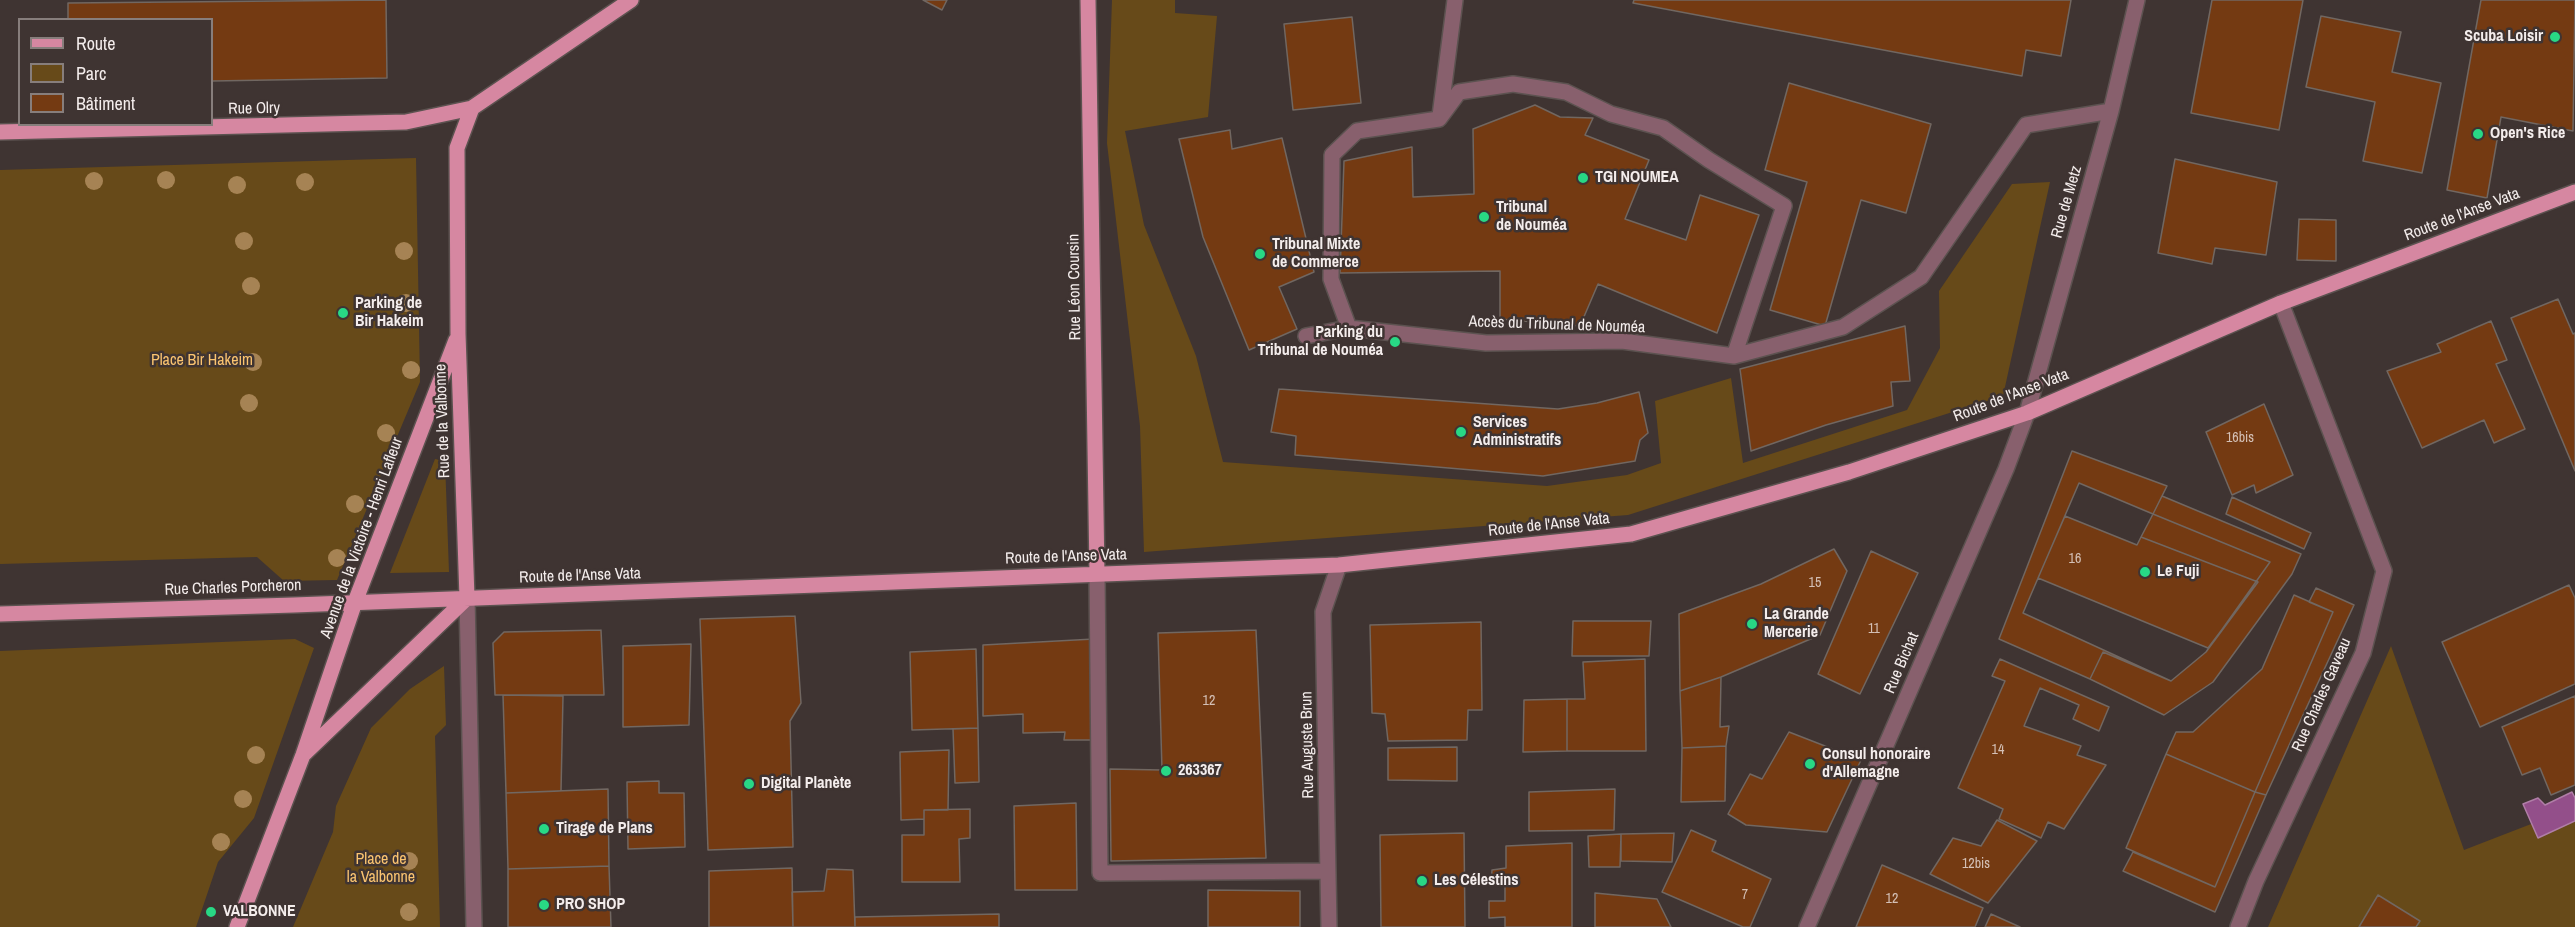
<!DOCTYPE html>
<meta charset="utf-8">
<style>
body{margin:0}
#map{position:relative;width:2575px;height:927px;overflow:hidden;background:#3f3432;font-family:"Archivo Narrow",sans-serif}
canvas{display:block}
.legend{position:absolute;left:18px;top:18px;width:195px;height:108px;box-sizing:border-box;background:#3f3432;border:2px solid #877e7c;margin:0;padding:8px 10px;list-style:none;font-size:18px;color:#f4edec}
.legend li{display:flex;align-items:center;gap:12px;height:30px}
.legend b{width:30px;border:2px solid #877e7c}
</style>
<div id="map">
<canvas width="2575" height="927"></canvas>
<ul class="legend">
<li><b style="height:8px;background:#d687a1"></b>Route</li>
<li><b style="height:16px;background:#674a19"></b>Parc</li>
<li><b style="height:16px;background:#743a12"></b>Bâtiment</li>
</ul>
</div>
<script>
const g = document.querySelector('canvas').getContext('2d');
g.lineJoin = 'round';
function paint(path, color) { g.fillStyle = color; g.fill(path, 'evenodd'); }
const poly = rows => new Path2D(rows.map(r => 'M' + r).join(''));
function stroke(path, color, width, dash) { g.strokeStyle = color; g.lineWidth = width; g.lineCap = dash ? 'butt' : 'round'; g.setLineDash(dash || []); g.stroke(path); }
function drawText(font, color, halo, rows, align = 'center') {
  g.font = font + ' "Archivo Narrow",sans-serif'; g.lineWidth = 5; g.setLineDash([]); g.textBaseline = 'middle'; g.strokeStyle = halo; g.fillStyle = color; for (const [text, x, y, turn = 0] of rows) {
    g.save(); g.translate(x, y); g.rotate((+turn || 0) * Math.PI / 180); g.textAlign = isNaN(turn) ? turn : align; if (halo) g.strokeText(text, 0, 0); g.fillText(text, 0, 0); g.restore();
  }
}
const green = poly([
 [1112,0,1175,0,1175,13,1217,16,1208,117,1125,131,1144,225,1196,356,1223,462,1547,486,1627,475,1661,463,1655,401,1731,378,1743,463,1907,410,1940,348,1939,291,2012,184,2050,182,2003,396,1628,515,1144,552,1140,426,1107,143],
 [416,158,420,382,337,580,284,581,257,557,0,564,0,170],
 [435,459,445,461,449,572,390,573],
 [295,639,314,648,254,818,218,862,196,927,0,927,0,651],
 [2391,646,2464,850,2575,807,2575,927,2268,927],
 [444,666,446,725,435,736,440,927,293,927,333,832,336,806,371,728,410,689]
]);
const water = poly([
 [2572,792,2575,798,2575,821,2538,838,2523,804,2538,798,2545,805,2572,792]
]);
const building = poly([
 [386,0,387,78,212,81,212,20,68,20,68,3,386,0],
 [923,0,947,0,942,10,923,0],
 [1634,0,2071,0,2061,56,2026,50,2022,76,1633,3,1634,0],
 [2212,0,2303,0,2279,130,2191,113,2212,0],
 [2481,0,2575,0,2573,131,2501,117,2487,198,2447,190,2481,0],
 [2321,16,2401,32,2392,72,2441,83,2422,173,2363,161,2375,102,2306,87,2321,16],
 [1352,17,1361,103,1293,110,1284,24,1352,17],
 [1789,83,1931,124,1906,213,1861,200,1825,326,1770,310,1807,182,1765,170,1789,83],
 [1535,105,1560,117,1593,118,1585,135,1649,160,1625,219,1686,240,1700,195,1759,215,1717,333,1598,284,1580,326,1500,319,1500,271,1340,273,1344,161,1412,147,1413,197,1474,194,1473,129,1535,105],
 [1230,130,1232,149,1282,138,1314,272,1279,287,1297,329,1249,350,1203,237,1179,139,1230,130],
 [2175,159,2277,182,2266,255,2215,248,2212,264,2158,253,2175,159],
 [2299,219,2336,220,2336,261,2297,260,2299,219],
 [2558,299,2573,334,2575,333,2575,471,2511,318,2558,299],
 [2491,321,2507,360,2496,364,2525,429,2494,443,2484,420,2422,448,2387,371,2441,352,2437,344,2491,321],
 [1905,326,1910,381,1891,382,1893,406,1826,425,1751,451,1740,369,1905,326],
 [1279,389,1558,409,1597,403,1639,392,1648,433,1640,440,1635,461,1543,476,1295,455,1296,436,1271,432,1279,389],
 [2264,404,2293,475,2256,493,2254,485,2232,495,2206,432,2264,404],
 [2072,451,2167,486,2153,514,2270,562,2206,652,2171,681,2103,652,2090,679,1999,639,2072,451],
 [2079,483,2153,514,2141,537,2258,582,2206,652,2171,681,2023,613,2079,483],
 [2162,496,2301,554,2292,574,2213,682,2164,715,2090,679,2103,652,2171,681,2206,652,2270,562,2153,514,2162,496],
 [2232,497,2311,533,2304,549,2226,514,2232,497],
 [2065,516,2137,545,2141,537,2258,582,2208,648,2038,578,2065,516],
 [1834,549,1847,571,1820,635,1721,677,1680,691,1679,614,1761,584,1834,549],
 [1871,551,1918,573,1860,694,1818,674,1871,551],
 [2569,585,2575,598,2575,684,2480,727,2442,642,2569,585],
 [2316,588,2354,605,2266,795,2255,792,2333,612,2309,602,2316,588],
 [2294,595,2333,612,2255,792,2166,754,2176,732,2193,732,2262,669,2294,595],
 [795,616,801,703,790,721,793,847,708,850,700,619,795,616],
 [1573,621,1651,621,1649,656,1572,656,1573,621],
 [1481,622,1482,710,1468,710,1467,740,1388,741,1385,714,1372,713,1370,625,1481,622],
 [601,630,604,695,495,695,493,643,504,632,601,630],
 [1256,630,1266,858,1111,861,1110,769,1162,770,1158,633,1256,630],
 [1094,639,1094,740,1064,740,1065,732,1023,733,1023,714,983,716,983,645,1094,639],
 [691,644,689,725,623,727,623,646,691,644],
 [976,649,978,728,912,730,910,652,976,649],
 [1645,659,1646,751,1567,751,1567,699,1585,699,1583,662,1645,659],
 [2000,659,2109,707,2099,731,2073,719,2079,705,2040,688,2024,726,2081,746,2077,755,2106,765,2064,829,2048,822,2041,838,1999,819,2003,809,1958,788,2005,681,1992,676,2000,659],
 [1721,677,1720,727,1729,726,1726,746,1682,748,1680,691,1721,677],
 [503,695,563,696,561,791,506,793,503,695],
 [2575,696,2575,785,2551,795,2540,768,2522,775,2502,727,2575,696],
 [1567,699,1567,751,1523,752,1524,700,1567,699],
 [978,728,979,782,955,783,953,729,978,728],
 [1789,732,1861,760,1827,832,1746,825,1728,814,1750,774,1762,779,1789,732],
 [1726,746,1725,801,1681,802,1682,748,1726,746],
 [1457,747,1457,781,1388,780,1388,748,1457,747],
 [949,750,948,810,924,810,924,819,901,820,900,752,949,750],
 [2166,754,2255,792,2215,887,2126,848,2166,754],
 [659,781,659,793,684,793,685,847,628,849,627,782,659,781],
 [608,789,609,866,508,869,506,793,608,789],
 [1615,789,1614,830,1529,831,1529,792,1615,789],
 [2255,792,2266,795,2215,912,2123,871,2133,852,2215,887,2255,792],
 [1076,803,1077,890,1015,890,1014,806,1076,803],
 [970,809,970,838,959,839,960,882,902,882,902,835,924,835,924,810,970,809],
 [1997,820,2037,841,1988,903,1930,874,1953,838,1981,846,1997,820],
 [1691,830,1716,841,1712,851,1771,879,1750,927,1743,927,1662,892,1691,830],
 [1464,833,1465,927,1381,927,1380,835,1464,833],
 [1674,833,1672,862,1621,861,1621,834,1674,833],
 [1621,834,1620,867,1589,867,1588,836,1621,834],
 [1572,843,1572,927,1505,927,1505,917,1489,918,1489,901,1505,901,1505,886,1491,885,1492,870,1506,868,1506,846,1572,843],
 [1882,865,1983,908,1975,927,1856,927,1882,865],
 [609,866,611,927,508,927,508,869,609,866],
 [792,868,793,927,709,927,709,871,792,868],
 [827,869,853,870,855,927,793,927,792,892,824,891,827,869],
 [1208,890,1300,891,1300,927,1208,927,1208,890],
 [1595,893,1657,899,1671,927,1595,927,1595,893],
 [2378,895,2420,921,2416,927,2359,927,2378,895],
 [999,914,999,927,855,927,855,917,999,914],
 [1991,914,2020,927,1985,927,1991,914]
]);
const minor = poly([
 [1440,116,1455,0],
 [1349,328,1331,279,1332,155,1357,131,1439,119,1459,92,1513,84,1566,92,1611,114,1663,128,1709,160,1784,206,1734,356],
 [1306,336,1349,328,1486,343,1622,341,1734,356,1843,327,1921,277,2026,125,2111,111],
 [1097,574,1100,873,1328,871],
 [467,598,474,927],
 [1329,927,1323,612,1339,565],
 [1807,927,2006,469,2027,413,2111,111,2137,0],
 [2238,927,2256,881,2363,653,2384,571,2281,303]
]);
const major = poly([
 [1088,0,1097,574],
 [0,132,406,122,472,108],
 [467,598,458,334,457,148,472,108,631,0],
 [0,614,294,605,1339,565,1631,534,1849,472,2027,413,2281,303,2575,192],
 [304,754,467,598],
 [237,927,303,755,355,602,456,340]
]);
const trees = [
 [166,180],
 [94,181],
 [305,182],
 [237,185],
 [244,241],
 [404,251],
 [251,286],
 [406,303],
 [253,362],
 [411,370],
 [249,403],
 [386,433],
 [355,504],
 [337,558],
 [256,755],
 [243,799],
 [221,842],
 [409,861],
 [409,912]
];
const markers = [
 [2555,37,6,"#28d885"],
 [2478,134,6,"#28d885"],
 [1583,178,6,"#28d885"],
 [1484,217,6,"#28d885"],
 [1260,254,6,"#28d885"],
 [343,313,6,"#28d885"],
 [1395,342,6,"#28d885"],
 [1461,432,6,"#28d885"],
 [2145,572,6,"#28d885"],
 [1752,624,6,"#28d885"],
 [1810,764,6,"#28d885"],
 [1166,771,6,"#28d885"],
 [749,784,6,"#28d885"],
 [544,829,6,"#28d885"],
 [1422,881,6,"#28d885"],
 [544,905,6,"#28d885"],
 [211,912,6,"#28d885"]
];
const numberNames = [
 ["16bis",2240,438],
 ["16",2075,559],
 ["15",1815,583],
 ["11",1874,629],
 ["12",1209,701],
 ["14",1998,750],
 ["12bis",1976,864],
 ["7",1745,895],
 ["12",1892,899]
];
const poiNames = [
 ["Scuba Loisir",2543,37,"right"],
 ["Open's Rice",2490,134],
 ["TGI NOUMEA",1595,178],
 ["Tribunal",1496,208],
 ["de Nouméa",1496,226],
 ["Tribunal Mixte",1272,245],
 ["de Commerce",1272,263],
 ["Parking de",355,304],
 ["Bir Hakeim",355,322],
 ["Parking du",1383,333,"right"],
 ["Tribunal de Nouméa",1383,351,"right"],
 ["Services",1473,423],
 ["Administratifs",1473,441],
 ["Le Fuji",2157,572],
 ["La Grande",1764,615],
 ["Mercerie",1764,633],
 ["Consul honoraire",1822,755],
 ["d'Allemagne",1822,773],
 ["263367",1178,771],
 ["Digital Planète",761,784],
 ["Tirage de Plans",556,829],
 ["Les Célestins",1434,881],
 ["PRO SHOP",556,905],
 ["VALBONNE",223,912]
];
const streetNames = [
 ["Rue Olry",254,109,-1],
 ["Rue de Metz",2067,202,-74],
 ["Route de l'Anse Vata",2462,215,-21],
 ["Rue Léon Coursin",1075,287,-91],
 ["Accès du Tribunal de Nouméa",1557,325,2],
 ["Route de l'Anse Vata",2011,396,-21],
 ["Rue de la Valbonne",443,421,-92],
 ["Route de l'Anse Vata",1549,525,-6],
 ["Avenue de la Victoire - Henri Lafleur",362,538,-70],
 ["Route de l'Anse Vata",1066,557,-2],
 ["Route de l'Anse Vata",580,576,-2],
 ["Rue Charles Porcheron",233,588,-2],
 ["Rue Bichat",1902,663,-67],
 ["Rue Charles Gaveau",2322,695,-66],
 ["Rue Auguste Brun",1308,745,-91]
];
const parkNames = [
 ["Place Bir Hakeim",202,361],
 ["Place de",381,860],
 ["la Valbonne",381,878]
];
paint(green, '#674a19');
paint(water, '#934f8a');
stroke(water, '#b07ea7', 1.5);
paint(building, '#743a12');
stroke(building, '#716761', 1.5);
stroke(minor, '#5c5250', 18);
stroke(major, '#5c5250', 18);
stroke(minor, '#88606d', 15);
stroke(major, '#d687a1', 15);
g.fillStyle = '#a68354';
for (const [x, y] of trees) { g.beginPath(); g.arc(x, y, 9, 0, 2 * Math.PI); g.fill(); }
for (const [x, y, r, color] of markers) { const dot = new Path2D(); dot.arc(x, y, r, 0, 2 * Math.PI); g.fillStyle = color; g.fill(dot); stroke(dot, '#3f3432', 2); }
drawText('14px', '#d4c0b6', null, numberNames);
drawText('bold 16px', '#f4edec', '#3f3432', poiNames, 'left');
drawText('16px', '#f4edec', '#3f3432', streetNames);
drawText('16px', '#fbc470', '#3f3432', parkNames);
</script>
